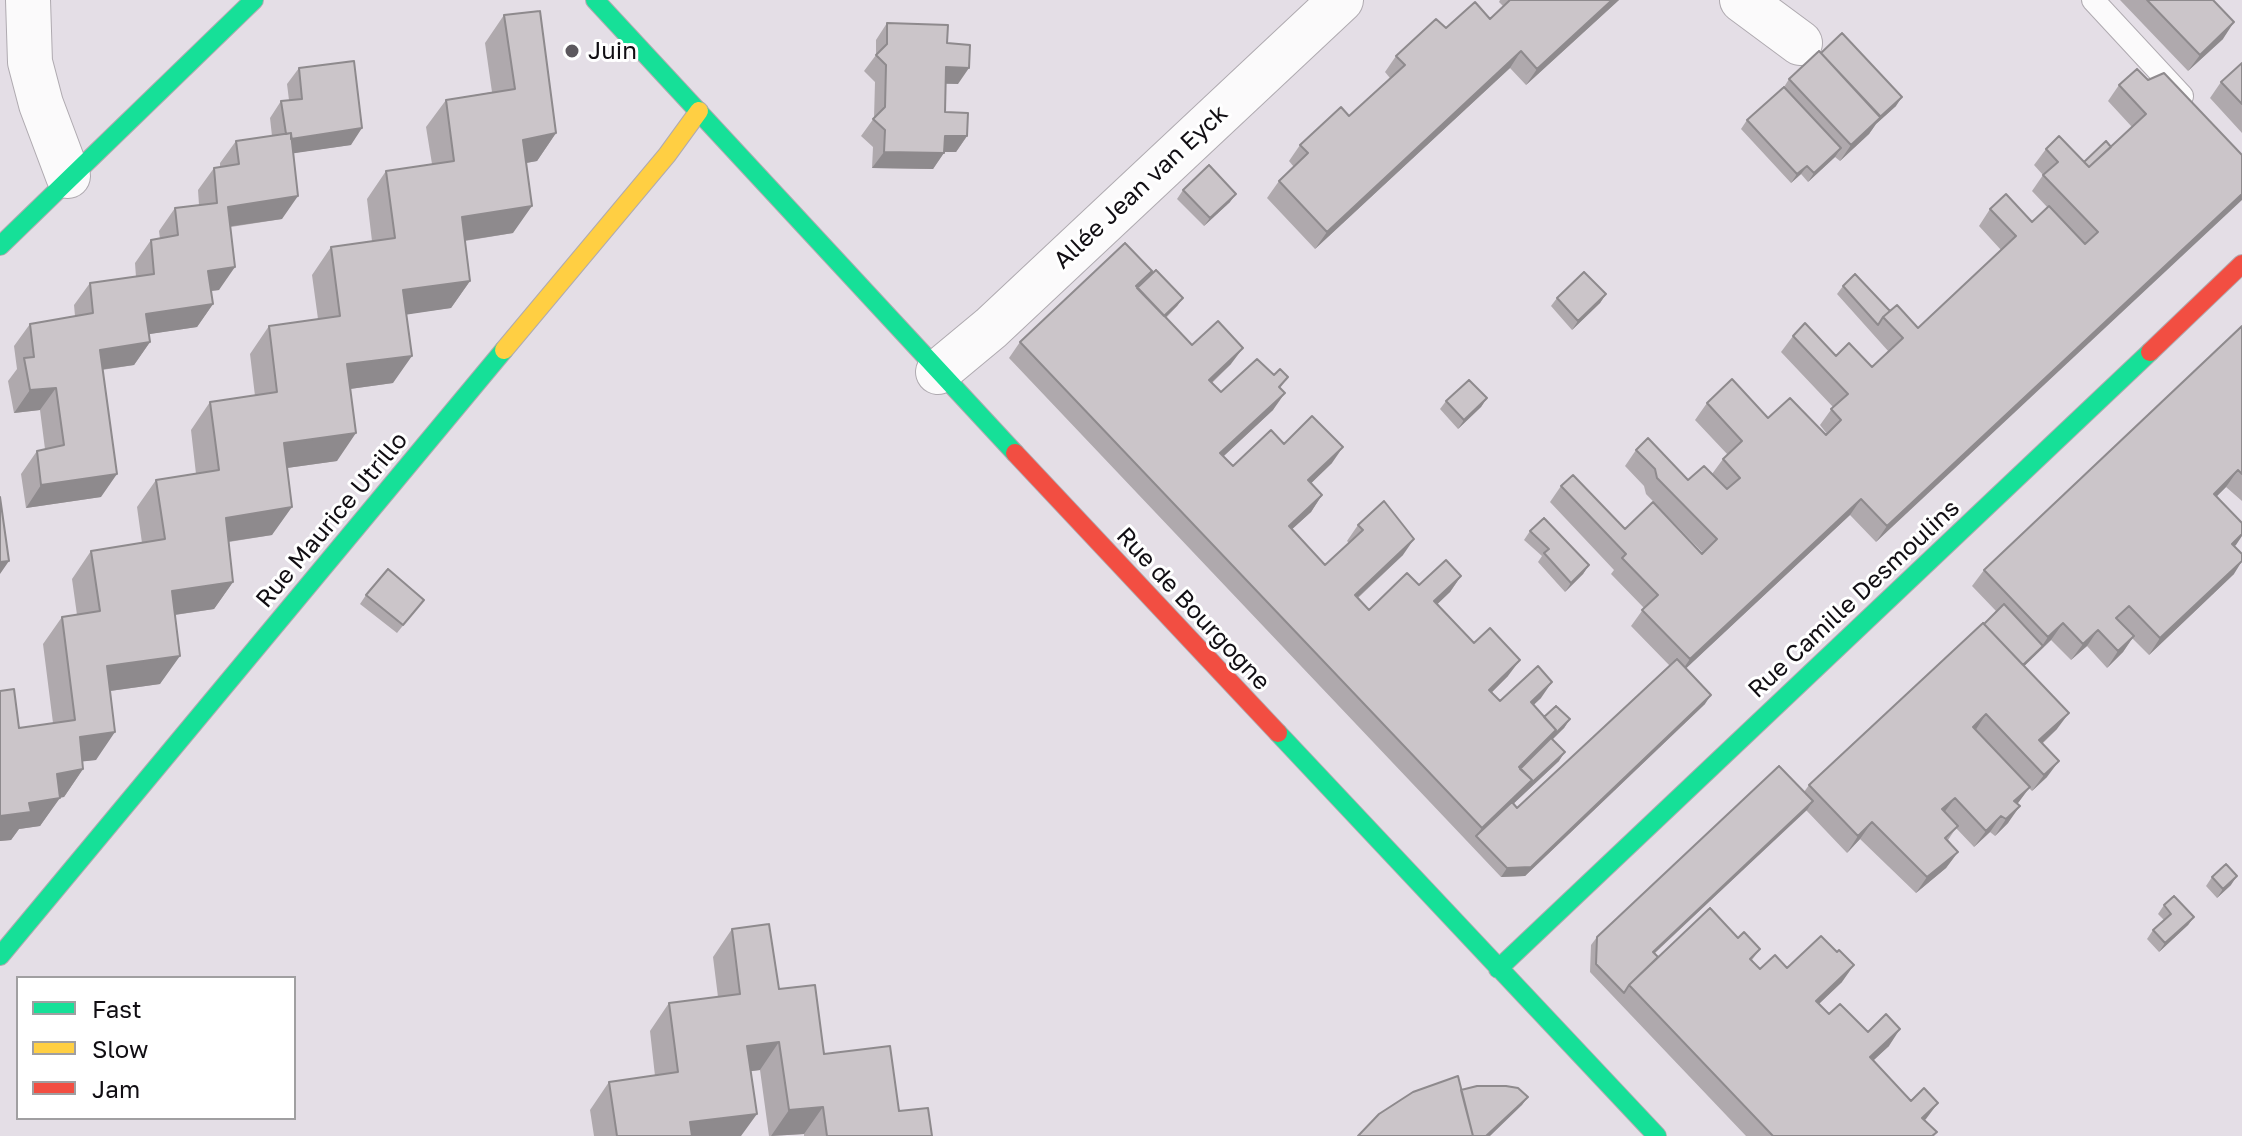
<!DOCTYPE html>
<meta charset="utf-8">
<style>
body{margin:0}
#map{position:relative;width:2242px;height:1136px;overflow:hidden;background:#e4dee6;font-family:"Golos Text",sans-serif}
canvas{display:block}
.legend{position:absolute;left:16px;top:976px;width:280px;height:144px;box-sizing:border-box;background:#fff;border:2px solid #a09fa1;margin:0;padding:10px 14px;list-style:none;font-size:24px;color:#110e13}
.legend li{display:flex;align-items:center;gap:16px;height:40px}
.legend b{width:40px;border:2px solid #a09fa1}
</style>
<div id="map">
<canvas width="2242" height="1136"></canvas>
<ul class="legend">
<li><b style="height:10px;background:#16e098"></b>Fast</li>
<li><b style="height:10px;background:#ffcf43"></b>Slow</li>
<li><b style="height:10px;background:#f24e42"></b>Jam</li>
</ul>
</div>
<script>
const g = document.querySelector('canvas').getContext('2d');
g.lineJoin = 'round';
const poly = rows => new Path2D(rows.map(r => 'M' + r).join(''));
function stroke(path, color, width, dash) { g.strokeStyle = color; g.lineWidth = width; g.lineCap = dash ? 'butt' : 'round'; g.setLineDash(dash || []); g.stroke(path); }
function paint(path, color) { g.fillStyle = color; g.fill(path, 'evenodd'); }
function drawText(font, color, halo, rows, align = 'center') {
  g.font = font + ' "Golos Text",sans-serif'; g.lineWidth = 6; g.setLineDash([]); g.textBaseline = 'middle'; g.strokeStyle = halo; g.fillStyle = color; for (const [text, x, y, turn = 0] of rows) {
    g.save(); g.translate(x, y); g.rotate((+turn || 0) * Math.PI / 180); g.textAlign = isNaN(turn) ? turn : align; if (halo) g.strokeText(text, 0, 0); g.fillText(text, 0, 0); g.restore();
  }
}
const lane = poly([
 [2093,0,2182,96]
]);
const street = poly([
 [28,0,30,62,41,104,68,176],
 [1742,0,1800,43],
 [938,372,991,328,1341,0]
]);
const fast = poly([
 [595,0,1015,453],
 [0,246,254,0],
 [1278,733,1657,1136],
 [0,956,504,350],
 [1498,969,2150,352]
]);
const slow = poly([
 [504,350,667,155,699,111]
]);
const jam = poly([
 [2150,352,2242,264],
 [1015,453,1278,733]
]);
const wall = poly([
 [1500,0,1619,0,1526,85,1510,68,1315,249,1267,198,1279,181,1294,167,1289,161,1300,145,1349,116,1390,78,1385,72,1396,56,1446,28,1490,19,1503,6,1499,2],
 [2120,0,2213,0,2223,39,2188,71],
 [504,15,556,133,537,161,526,163,513,233,465,241,470,281,451,308,406,314,393,383,350,389,337,461,287,468,272,535,229,542,233,582,214,609,175,615,160,684,110,691,96,760,82,761,83,769,64,797,59,798,40,826,19,829,11,840,0,841,0,691,19,728,53,723,43,644,62,617,77,615,72,579,91,551,142,543,137,507,156,480,196,474,191,430,210,402,255,396,250,354,269,326,318,319,312,275,331,247,372,241,367,199,386,171,432,164,426,127,446,100,492,92,485,43],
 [887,23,947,43,958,84,946,84,945,112,967,136,956,152,944,152,933,169,872,168,873,147,861,136,874,118,875,82,864,71,876,55,876,40],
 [2242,63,2242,133,2210,98,2221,82],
 [299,68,351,145,293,153,282,219,231,227,219,290,211,291,213,304,197,327,149,334,150,342,134,365,102,370,101,497,26,508,21,474,37,451,45,449,40,410,14,413,8,381,17,369,14,346,30,324,75,316,74,305,90,283,136,277,135,263,151,240,160,239,159,231,175,208,199,205,198,190,214,168,220,167,220,163,236,141,272,136,270,118,281,101,289,100,287,84],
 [1789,79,1896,106,1876,124,1869,134,1840,161,1835,157,1808,182,1801,174,1791,183,1741,129,1747,120,1784,87],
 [2148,80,2242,155,1876,542,1850,515,1686,668,1705,704,1525,876,1501,877,1009,358,1020,342,1148,278,1183,298,1177,306,1166,318,1192,345,1231,364,1212,383,1221,392,1274,375,1288,377,1280,388,1273,410,1223,456,1233,466,1284,444,1332,463,1311,483,1322,495,1311,512,1292,529,1325,565,1349,543,1347,541,1358,525,1403,555,1358,598,1369,610,1419,585,1461,576,1450,592,1437,604,1474,643,1508,676,1491,693,1500,701,1541,698,1533,705,1544,717,1570,719,1564,728,1552,739,1559,761,1513,804,1517,808,1670,666,1631,626,1644,608,1611,574,1614,570,1550,502,1561,486,1625,529,1702,554,1703,553,1646,494,1644,486,1625,466,1636,450,1688,480,1712,474,1723,459,1728,455,1695,420,1707,403,1768,418,1826,435,1827,434,1820,425,1833,407,1781,352,1793,336,1836,356,1872,367,1889,352,1837,294,1843,286,1918,328,2001,250,1979,226,1990,209,2032,222,2048,208,2032,191,2043,175,2034,165,2046,149,2084,162,2111,147,2132,127,2108,101,2119,85],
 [1183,190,1230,202,1204,226,1177,199],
 [1606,294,1600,303,1572,330,1551,306,1557,298],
 [2242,326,2242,501,2226,487,2216,497,2235,546,2234,574,2149,655,2132,638,2123,652,2107,668,2087,646,2071,660,2051,640,2024,666,2057,729,2042,744,2047,777,2032,791,2029,788,2017,804,2008,823,1995,836,1990,832,1974,847,1956,828,1948,840,1958,852,1946,868,1916,893,1860,839,1847,853,1806,810,1655,953,1658,957,1738,938,1760,949,1752,960,1760,969,1787,968,1842,982,1819,1004,1829,1014,1868,1032,1889,1046,1873,1060,1925,1120,1937,1132,1934,1136,1746,1136,1590,972,1591,945,1597,937,1804,792,1809,785,1984,624,1996,611,1972,586,1984,570],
 [1487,398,1481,407,1458,429,1440,409,1446,401],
 [1530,531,1589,565,1583,574,1565,592,1538,562,1542,556,1524,540],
 [366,595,424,600,397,633,360,604],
 [2212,877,2231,885,2217,898,2206,886],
 [2164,905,2194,917,2188,925,2159,952,2147,939,2153,930,2164,920,2158,914],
 [732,929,779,989,824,1054,932,1136,804,1136,804,1134,769,1136,760,1070,751,1071,741,1136,594,1136,590,1110,609,1082,655,1076,650,1031,669,1003,718,997,713,957]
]);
const shadedWall = poly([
 [1612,0,1619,0,1526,85,1537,69],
 [2234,22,2223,39,2188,71,2200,55],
 [1521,51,1510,68,1315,249,1327,232],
 [946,67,969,68,958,84,935,83],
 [1902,97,1896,106,1876,124,1869,134,1840,161,1851,145],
 [362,128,351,145,275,156,286,140],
 [556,133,537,161,504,167,523,140],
 [945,136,967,136,956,152,933,152],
 [1841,148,1835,157,1808,182,1814,173],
 [884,152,944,153,933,169,872,168],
 [1807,166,1801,174,1791,183,1797,174],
 [1236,194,1230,202,1204,226,1210,218],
 [2242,194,2242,200,1876,542,1887,526],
 [298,196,282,219,212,229,228,207],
 [532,206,513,233,443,244,462,217],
 [235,267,219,290,192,293,208,271],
 [470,281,451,308,384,318,403,290],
 [1606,294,1600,303,1572,330,1578,321],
 [1183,298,1177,306,1151,331,1157,323],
 [213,304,197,327,130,337,146,314],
 [150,342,134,365,84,372,100,350],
 [1243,348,1231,364,1197,396,1209,380],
 [412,356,393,383,328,392,347,364],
 [56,388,40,410,14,413,30,390],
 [1285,393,1273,410,1209,470,1220,453],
 [1487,398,1481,407,1458,429,1464,420],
 [356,433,337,461,265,471,284,443],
 [1343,447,1332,463,1297,497,1308,480],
 [2238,470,2226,487,2202,511,2214,494],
 [117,474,101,497,26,508,41,485],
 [1322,495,1311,512,1278,542,1289,526],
 [1861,499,1850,515,1679,675,1690,659],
 [292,507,272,535,206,545,226,518],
 [2242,534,2242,536,2236,545,2220,560,2232,544],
 [1414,539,1403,555,1343,611,1355,595],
 [9,561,0,574,0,562],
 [2242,561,2234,574,2149,655,2160,638],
 [1589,565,1583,574,1565,592,1571,583],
 [1461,576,1450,592,1423,618,1434,601],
 [233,582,214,609,153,618,172,591],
 [2063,623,2051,640,2010,680,2016,671,2040,649,2048,637],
 [2098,630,2087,646,2071,660,2083,644],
 [2134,636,2123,652,2107,668,2118,651],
 [180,656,160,684,88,694,107,666],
 [1520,660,1508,676,1477,707,1489,690],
 [1552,682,1541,698,1519,719,1531,702],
 [1711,695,1705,704,1525,876,1501,877,1507,868],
 [2069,713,2057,729,2027,757,2039,740],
 [1986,714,1975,731,1973,727],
 [1570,719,1564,728,1515,777,1519,767,1556,730],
 [115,732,96,760,60,764,80,737],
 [1565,752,1559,761,1478,837,1476,836,1482,828,1532,780],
 [2059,761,2047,777,2032,791,2044,775],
 [83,769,64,797,37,801,57,774],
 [2030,787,2018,803,2003,817,2014,801],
 [60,798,40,826,19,829,11,840,0,841,0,816,29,803],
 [1955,798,1943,814,1942,809],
 [1813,801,1807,810,1647,960,1653,952],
 [2020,806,2008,823,1995,836,2006,819],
 [2001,816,1990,832,1974,847,1986,831],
 [1872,822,1860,839,1847,853,1858,836],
 [1958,852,1946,868,1916,893,1927,877],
 [2237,876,2231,885,2217,898,2223,889],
 [2194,917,2188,925,2159,952,2165,943],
 [1854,965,1842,982,1805,1017,1816,1001],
 [1900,1029,1889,1046,1859,1074,1870,1057],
 [779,1042,760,1070,728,1074,747,1046],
 [1528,1097,1522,1105,1490,1136,1486,1136],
 [1938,1103,1926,1119,1911,1134,1922,1118],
 [823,1107,804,1134,771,1136,789,1110],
 [757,1114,741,1136,681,1136,690,1122]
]);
const building = poly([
 [1510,0,1612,0,1537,69,1521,51,1327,232,1279,181,1308,153,1300,145,1341,107,1349,116,1405,65,1396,56,1436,19,1446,28,1475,2,1490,19,1510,0],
 [2147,0,2213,0,2234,22,2200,55,2147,0],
 [540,11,556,133,523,140,532,206,462,217,470,281,403,290,412,356,347,364,356,433,284,443,292,507,226,518,233,582,172,591,180,656,107,666,115,732,80,737,83,769,57,774,60,798,29,803,31,812,0,816,0,691,14,689,19,728,75,720,62,617,100,611,91,551,165,539,156,480,219,470,210,402,277,392,269,326,340,316,331,247,395,238,386,171,454,161,446,100,515,89,504,15,540,11],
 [887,23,948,25,947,43,970,45,969,68,946,67,945,112,968,113,967,136,945,136,944,153,884,152,885,130,873,119,885,107,886,65,876,55,887,44,887,23],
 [1842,33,1902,97,1880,117,1821,53,1842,33],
 [1819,51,1881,117,1851,145,1789,79,1819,51],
 [354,61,362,128,291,139,291,133,286,134,281,101,302,99,299,68,354,61],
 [2242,63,2242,104,2221,82,2242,63],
 [2137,69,2148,80,2164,73,2242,155,2242,194,1887,526,1861,499,1690,659,1642,610,1658,595,1622,558,1626,554,1561,486,1573,475,1625,529,1653,502,1702,554,1717,539,1657,478,1655,469,1636,450,1648,438,1688,480,1704,466,1727,489,1740,478,1723,459,1742,441,1707,403,1732,379,1768,418,1790,398,1826,435,1841,420,1831,409,1848,394,1793,336,1805,323,1836,356,1849,343,1872,367,1903,338,1883,317,1897,305,1918,328,2016,236,1990,209,2006,194,2032,222,2049,206,2085,244,2098,232,2043,175,2058,162,2046,149,2059,136,2089,167,2146,114,2119,85,2137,69],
 [1784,87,1841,148,1814,173,1807,166,1797,174,1747,120,1784,87],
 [291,133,298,196,228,207,235,267,208,271,213,304,146,314,150,342,100,350,117,474,41,485,37,451,64,445,56,388,30,390,24,358,34,357,30,324,93,313,90,283,154,274,151,240,178,235,175,208,217,203,214,168,239,164,236,141,291,133],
 [2106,141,2111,147,2089,167,2084,162,2106,141],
 [1209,165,1236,194,1210,218,1183,190,1209,165],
 [1125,243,1152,271,1136,286,1192,345,1218,321,1243,348,1209,380,1221,392,1257,359,1274,375,1280,369,1288,377,1279,387,1285,393,1220,453,1233,466,1271,430,1284,444,1312,416,1343,447,1308,480,1322,495,1289,526,1325,565,1363,530,1358,525,1384,501,1414,539,1355,595,1369,610,1407,573,1419,585,1446,560,1461,576,1434,601,1474,643,1490,628,1520,660,1489,690,1500,701,1538,666,1552,682,1531,702,1556,730,1519,767,1532,780,1482,828,1020,342,1125,243],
 [1156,270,1183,298,1164,316,1137,288,1156,270],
 [1584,272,1606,294,1578,321,1557,298,1584,272],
 [1855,274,1890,311,1883,317,1878,325,1843,286,1855,274],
 [2242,326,2242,474,2238,470,2214,494,2242,523,2242,534,2232,544,2242,554,2242,561,2160,638,2129,606,2116,618,2134,636,2118,651,2098,630,2083,644,2063,623,2048,637,1984,570,2242,326],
 [1469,380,1487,398,1464,420,1446,401,1469,380],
 [0,497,9,561,0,562,0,497],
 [1544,518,1589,565,1571,583,1544,553,1549,549,1530,531,1544,518],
 [388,569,424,600,403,625,366,595,388,569],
 [2004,604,2043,646,2023,665,1984,624,2004,604],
 [1983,623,2069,713,2039,740,2059,761,2044,775,1986,714,1973,727,2030,787,2014,801,2020,806,2006,819,2001,816,1986,831,1955,798,1942,809,1958,826,1945,838,1958,852,1927,877,1872,822,1858,836,1809,785,1983,623],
 [1677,659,1711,695,1531,867,1507,868,1476,836,1512,802,1517,808,1677,659],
 [1556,706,1570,719,1551,738,1556,730,1544,717,1556,706],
 [1551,738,1565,752,1526,788,1532,780,1520,769,1551,738],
 [1779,766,1813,801,1653,952,1658,957,1629,985,1624,993,1596,964,1597,937,1779,766],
 [2226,864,2237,876,2223,889,2212,877,2226,864],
 [2174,896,2194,917,2165,943,2153,930,2171,914,2164,905,2174,896],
 [1710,908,1738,938,1744,932,1760,949,1750,959,1760,969,1775,955,1787,968,1821,936,1837,952,1839,950,1854,965,1816,1001,1829,1014,1840,1004,1868,1032,1886,1014,1900,1029,1870,1057,1911,1101,1924,1088,1938,1103,1922,1118,1937,1132,1932,1136,1773,1136,1629,985,1710,908],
 [769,924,779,989,815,985,824,1054,890,1046,899,1111,928,1108,932,1136,827,1136,823,1107,789,1110,779,1042,747,1046,757,1114,690,1122,692,1136,617,1136,609,1082,678,1072,669,1003,740,994,732,929,769,924],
 [1458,1076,1473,1136,1358,1136,1379,1114,1413,1092,1458,1076],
 [1477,1086,1506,1086,1518,1088,1528,1097,1486,1136,1473,1136,1461,1090,1477,1086]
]);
const markers = [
 [572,51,8,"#5b575d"]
];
const poiNames = [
 ["Juin",588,51]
];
const streetNames = [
 ["Allée Jean van Eyck",1141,187,-43],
 ["Rue Maurice Utrillo",332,520,-50],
 ["Rue Camille Desmoulins",1854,599,-43],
 ["Rue de Bourgogne",1193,609,47]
];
stroke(lane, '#afaab0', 24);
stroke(street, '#afaab0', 46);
stroke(fast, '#afaab0', 20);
stroke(slow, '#afaab0', 20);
stroke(jam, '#afaab0', 20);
stroke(lane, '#fbfafb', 22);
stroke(street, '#fbfafb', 44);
stroke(fast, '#16e098', 18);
stroke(slow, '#ffcf43', 18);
stroke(jam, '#f24e42', 18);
paint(wall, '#afa9ad');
paint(shadedWall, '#8e8a8d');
paint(building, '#cbc5c9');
stroke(building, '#8e8a8d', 2);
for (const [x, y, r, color] of markers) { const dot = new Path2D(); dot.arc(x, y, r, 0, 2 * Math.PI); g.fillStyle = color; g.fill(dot); stroke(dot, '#fff', 3); }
drawText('24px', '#110e13', '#fff', poiNames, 'left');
drawText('24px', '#110e13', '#fff', streetNames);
</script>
